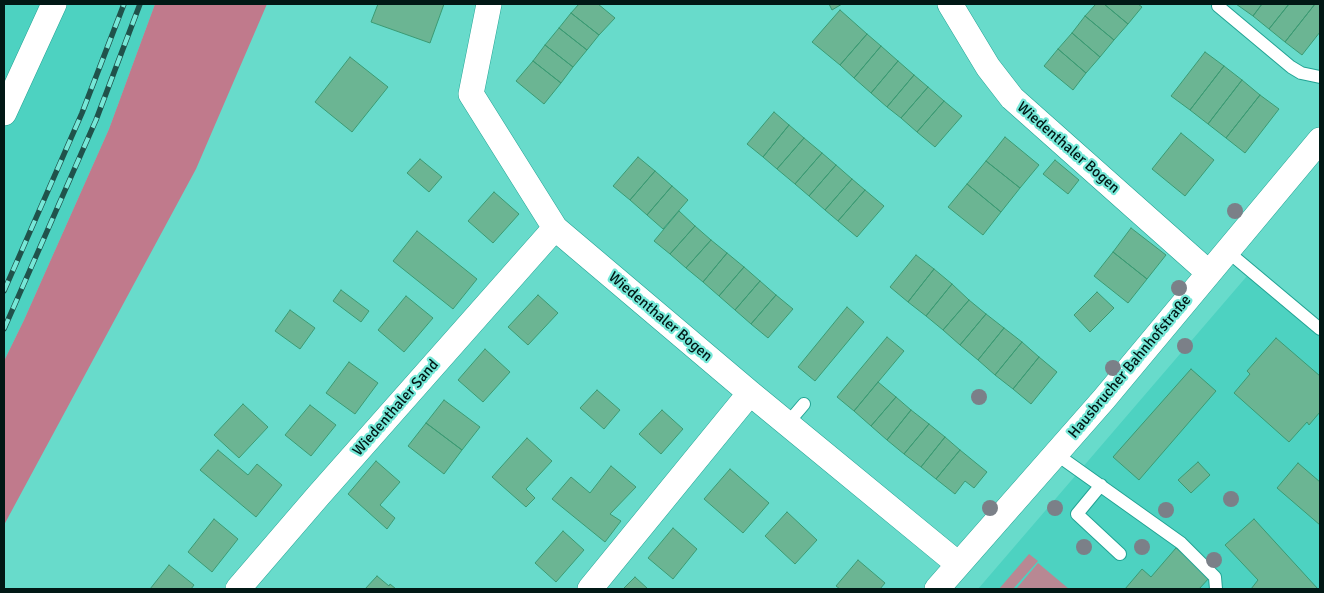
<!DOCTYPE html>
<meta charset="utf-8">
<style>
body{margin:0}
#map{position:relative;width:1324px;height:593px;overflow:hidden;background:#68dbcb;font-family:Signika,sans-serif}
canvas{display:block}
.frame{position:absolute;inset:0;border:5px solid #011815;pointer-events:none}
</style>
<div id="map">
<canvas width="1324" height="593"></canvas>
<div class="frame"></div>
</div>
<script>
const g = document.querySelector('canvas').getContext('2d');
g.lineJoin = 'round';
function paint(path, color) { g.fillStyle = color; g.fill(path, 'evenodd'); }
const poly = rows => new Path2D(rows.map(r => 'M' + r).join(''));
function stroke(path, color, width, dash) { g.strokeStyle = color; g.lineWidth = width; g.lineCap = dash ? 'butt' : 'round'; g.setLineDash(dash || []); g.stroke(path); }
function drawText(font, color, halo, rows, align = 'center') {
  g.font = font + ' Signika,sans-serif'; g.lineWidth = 4.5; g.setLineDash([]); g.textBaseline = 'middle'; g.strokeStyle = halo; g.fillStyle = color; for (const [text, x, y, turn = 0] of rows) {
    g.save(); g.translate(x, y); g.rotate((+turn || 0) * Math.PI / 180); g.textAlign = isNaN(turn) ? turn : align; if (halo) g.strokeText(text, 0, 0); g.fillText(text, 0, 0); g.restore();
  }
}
const built = poly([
 [4,4,155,4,109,129,24,320,4,361],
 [1247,276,1320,337,1320,589,978,589]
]);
const green = poly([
 [1029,554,1038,561,1013,589,999,589],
 [1038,563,1069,589,1016,589]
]);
const forest = poly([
 [155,4,267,4,196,169,4,525,4,361,24,320,109,129]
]);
const building = poly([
 [378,4,444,4,430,43,371,22,378,4],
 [579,4,598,4,615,18,599,35,571,13,579,4],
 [829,4,842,4,832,10,829,4],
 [1096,4,1104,4,1128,24,1114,40,1085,16,1096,4],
 [1104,4,1138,4,1142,7,1128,24,1104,4],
 [1236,4,1262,4,1253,16,1236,4],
 [1262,4,1289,4,1269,29,1253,16,1262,4],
 [1289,4,1315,4,1285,42,1269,29,1289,4],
 [1315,4,1320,4,1320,32,1302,55,1285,42,1315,4],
 [840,10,867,34,840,65,812,42,840,10],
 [571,13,599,35,587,50,559,28,571,13],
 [1085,16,1114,40,1100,57,1072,33,1085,16],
 [559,28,587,50,573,67,545,45,559,28],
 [1072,33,1100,57,1086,73,1058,49,1072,33],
 [867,34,881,46,854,78,840,65,867,34],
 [545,45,573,67,561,83,533,61,545,45],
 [881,46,898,61,871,93,854,78,881,46],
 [1058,49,1086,73,1073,90,1044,66,1058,49],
 [1205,52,1224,66,1190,110,1171,96,1205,52],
 [350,57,388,87,352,132,315,102,350,57],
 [533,61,561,83,544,104,516,81,533,61],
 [898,61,914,75,887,107,871,93,898,61],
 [1224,66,1242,80,1208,124,1190,110,1224,66],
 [914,75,928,87,901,118,887,107,914,75],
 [1242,80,1260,95,1226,138,1208,124,1242,80],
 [928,87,944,101,917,132,901,118,928,87],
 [1260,95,1279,109,1245,153,1226,138,1260,95],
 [944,101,962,116,935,147,917,132,944,101],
 [774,112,789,125,763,157,747,144,774,112],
 [789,125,804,138,777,169,763,157,789,125],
 [1181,133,1214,160,1185,196,1152,169,1181,133],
 [1005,137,1039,165,1020,188,986,161,1005,137],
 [804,138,822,153,795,184,777,169,804,138],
 [822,153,836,165,809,196,795,184,822,153],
 [638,157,655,171,630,200,613,186,638,157],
 [420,159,442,177,429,192,407,173,420,159],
 [1055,160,1079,180,1068,194,1043,174,1055,160],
 [986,161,1020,188,1001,212,967,184,986,161],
 [836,165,852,179,825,210,809,196,836,165],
 [655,171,672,186,647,215,630,200,655,171],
 [852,179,865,190,838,221,825,210,852,179],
 [967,184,1001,212,983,235,948,207,967,184],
 [672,186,688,200,663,229,647,215,672,186],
 [865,190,884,206,857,237,838,221,865,190],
 [494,192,519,214,493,243,468,221,494,192],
 [679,211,695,226,670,254,654,241,679,211],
 [695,226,711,240,686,268,670,254,695,226],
 [1131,228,1166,255,1147,279,1113,252,1131,228],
 [417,231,477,279,453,309,393,261,417,231],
 [711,240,727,253,703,282,686,268,711,240],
 [1113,252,1147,279,1128,303,1094,276,1113,252],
 [727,253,744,267,719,296,703,282,727,253],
 [916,255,934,269,908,302,890,287,916,255],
 [744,267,760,281,735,310,719,296,744,267],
 [934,269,952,284,926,316,908,302,934,269],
 [760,281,776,295,751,324,735,310,760,281],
 [952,284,969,300,943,330,926,316,952,284],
 [341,290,369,311,361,322,333,301,341,290],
 [1097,292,1114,308,1090,332,1074,315,1097,292],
 [538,295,558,313,528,345,508,327,538,295],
 [776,295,793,309,768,338,751,324,776,295],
 [406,296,433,318,404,352,378,330,406,296],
 [969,300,986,314,960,345,943,330,969,300],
 [847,307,864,322,815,381,798,367,847,307],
 [290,310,315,328,300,349,275,331,290,310],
 [986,314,1004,328,978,360,960,345,986,314],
 [1004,328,1022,342,995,375,978,360,1004,328],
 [887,337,904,351,854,411,837,397,887,337],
 [1276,338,1320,376,1320,412,1309,425,1307,422,1289,442,1234,393,1250,374,1247,371,1276,338],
 [1022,342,1039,357,1013,389,995,375,1022,342],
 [485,349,510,372,483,402,458,380,485,349],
 [1039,357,1057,372,1031,404,1013,389,1039,357],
 [349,362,378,383,355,414,326,393,349,362],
 [1191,369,1216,391,1139,480,1113,457,1191,369],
 [878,382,896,397,871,426,854,411,878,382],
 [597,390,620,410,604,429,580,408,597,390],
 [896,397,911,410,887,440,871,426,896,397],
 [444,400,480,427,462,450,426,423,444,400],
 [243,404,268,427,239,458,214,435,243,404],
 [310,405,336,425,311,456,285,435,310,405],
 [662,410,683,429,661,454,639,434,662,410],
 [911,410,929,424,904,454,887,440,911,410],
 [426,423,462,450,444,474,408,446,426,423],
 [929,424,945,437,921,467,904,454,929,424],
 [945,437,960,450,936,479,921,467,945,437],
 [527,438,552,461,526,489,535,498,526,507,492,477,527,438],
 [218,450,248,475,257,464,282,485,256,517,200,470,218,450],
 [960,450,987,472,974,488,965,481,955,494,936,479,960,450],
 [376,461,400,482,380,505,395,518,387,529,348,494,376,461],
 [1198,462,1210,475,1191,493,1178,480,1198,462],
 [1298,463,1320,482,1320,525,1277,488,1298,463],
 [611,466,636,487,610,514,621,521,605,542,552,499,571,477,590,493,611,466],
 [730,469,769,503,743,533,704,499,730,469],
 [787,512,817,540,795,564,765,536,787,512],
 [214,519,238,539,212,572,188,552,214,519],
 [1254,519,1318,589,1251,589,1258,580,1225,545,1254,519],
 [673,528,697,549,673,579,648,558,673,528],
 [563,531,584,550,556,582,535,563,563,531],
 [1176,548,1210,577,1199,589,1125,589,1142,569,1151,577,1176,548],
 [858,560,885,583,880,589,840,589,836,586,858,560],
 [169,565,194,585,191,589,150,589,169,565],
 [377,576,389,586,390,584,396,589,365,589,377,576],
 [635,577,648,589,623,589,635,577]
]);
const lane = poly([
 [1218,6,1291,67,1301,73,1320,77],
 [1227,251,1320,329],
 [787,424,804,404],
 [1056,454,1181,543,1215,577,1216,589],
 [1101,485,1077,514,1120,554]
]);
const street = poly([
 [489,4,471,94,555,228,750,393,958,564],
 [950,4,988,67,1012,98,1209,273],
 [4,113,54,4],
 [238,589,318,496,555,228],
 [590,589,750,393],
 [937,589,1104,399,1320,140]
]);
const rail = poly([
 [4,291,82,113,124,4],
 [4,329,96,120,140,4]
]);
const trees = [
 [1235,211],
 [1179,288],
 [1185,346],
 [1113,368],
 [979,397],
 [1231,499],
 [990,508],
 [1055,508],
 [1166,510],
 [1084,547],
 [1142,547],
 [1214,560]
];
const streetNames = [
 ["Wiedenthaler Bogen",1068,148,41],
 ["Wiedenthaler Bogen",660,317,40],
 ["Hausbrucher Bahnhofstraße",1130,367,-50],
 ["Wiedenthaler Sand",396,408,-49]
];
paint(built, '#4dd2c1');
paint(green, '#b88893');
paint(forest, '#c07a8c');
paint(building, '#6bb593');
stroke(building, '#3b9a73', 1);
stroke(lane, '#22a394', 14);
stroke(street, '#22a394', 26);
stroke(lane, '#fff', 12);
stroke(street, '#fff', 25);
stroke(rail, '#20524b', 5.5);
stroke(rail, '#76e8d8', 4, [11]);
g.fillStyle = '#7b8088';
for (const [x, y] of trees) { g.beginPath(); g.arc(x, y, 8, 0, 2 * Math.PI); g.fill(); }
drawText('15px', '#011815', '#76e8d8', streetNames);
</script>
